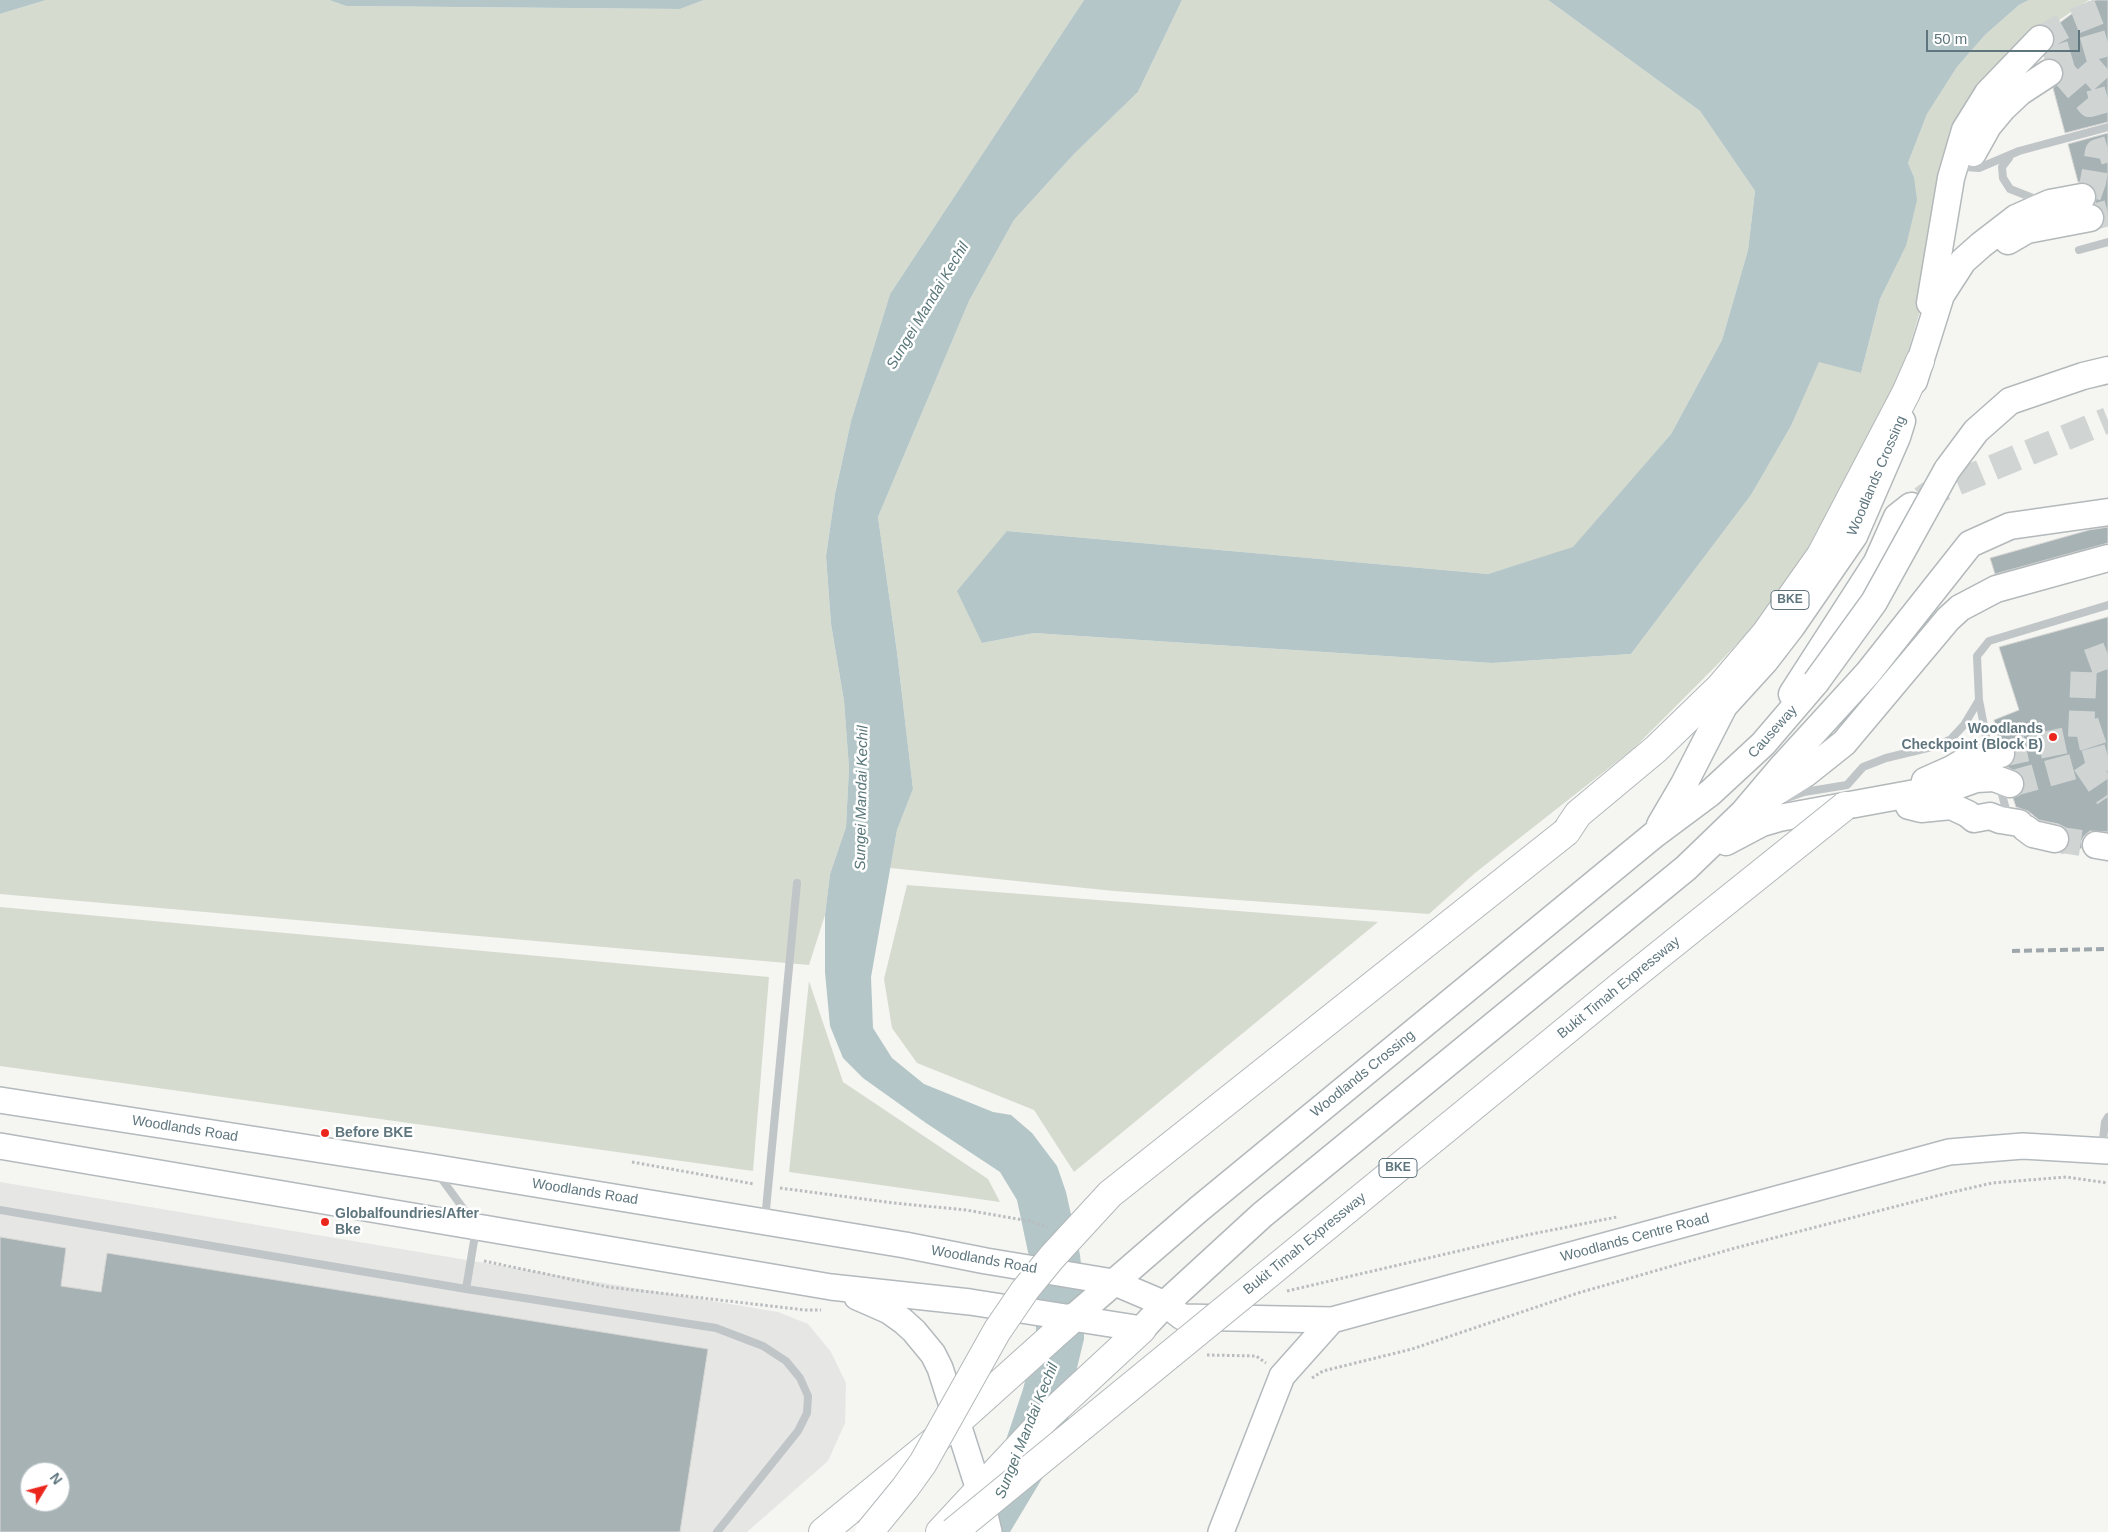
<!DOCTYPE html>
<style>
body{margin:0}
#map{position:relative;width:2108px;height:1532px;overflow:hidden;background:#f5f5f1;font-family:Helvetica,sans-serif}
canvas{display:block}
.north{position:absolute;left:20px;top:1462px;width:50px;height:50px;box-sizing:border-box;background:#fff;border:1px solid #bfc8cb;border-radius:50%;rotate:53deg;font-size:14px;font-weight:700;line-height:20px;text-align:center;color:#5f767e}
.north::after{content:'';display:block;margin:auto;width:18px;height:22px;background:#eb261c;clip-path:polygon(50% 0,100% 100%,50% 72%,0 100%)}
.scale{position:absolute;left:1926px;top:30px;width:154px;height:22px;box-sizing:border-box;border:2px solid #5f767e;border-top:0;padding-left:6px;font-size:15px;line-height:18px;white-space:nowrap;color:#5f767e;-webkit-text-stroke:4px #fff;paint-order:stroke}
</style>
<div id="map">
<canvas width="2108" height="1532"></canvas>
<div class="north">N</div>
<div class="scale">50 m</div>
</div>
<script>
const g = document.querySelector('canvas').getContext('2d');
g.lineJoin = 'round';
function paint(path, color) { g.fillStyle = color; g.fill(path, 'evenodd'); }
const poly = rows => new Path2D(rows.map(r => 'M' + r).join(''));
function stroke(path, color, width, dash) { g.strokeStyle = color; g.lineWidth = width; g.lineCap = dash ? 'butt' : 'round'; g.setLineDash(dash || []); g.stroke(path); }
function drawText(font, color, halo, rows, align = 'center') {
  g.font = font + ' Helvetica,sans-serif'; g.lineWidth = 5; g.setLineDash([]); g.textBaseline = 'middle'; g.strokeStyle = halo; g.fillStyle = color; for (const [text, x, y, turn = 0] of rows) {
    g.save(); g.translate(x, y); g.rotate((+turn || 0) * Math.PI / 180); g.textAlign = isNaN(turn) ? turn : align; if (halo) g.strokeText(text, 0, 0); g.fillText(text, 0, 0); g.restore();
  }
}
const built = poly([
 [0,1182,778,1312,808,1324,831,1352,846,1383,845,1423,828,1461,747,1532,0,1532],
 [30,1472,60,1472,60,1502,30,1502]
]);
const green = poly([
 [46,0,329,0,346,6,680,9,704,0,1084,0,890,294,851,421,835,494,826,556,831,624,844,701,849,768,846,827,830,874,825,915,809,965,0,894,0,14],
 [1182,0,1548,0,1700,111,1755,191,1748,250,1722,340,1671,434,1573,548,1488,574,1007,531,982,643,1034,633,1492,663,1631,654,1751,495,1791,426,1819,361,1861,373,1880,299,1906,246,1914,177,1908,163,1927,114,1957,67,1985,35,2019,5,2029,0,2089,0,2040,33,1984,91,1901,376,1855,479,1786,586,1753,627,1716,666,1633,749,1475,873,1429,914,1114,891,890,868,897,830,913,789,897,652,878,517,969,301,1014,220,1074,154,1138,92],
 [907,885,1378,922,1074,1172,1034,1110,917,1063,892,1028,884,979],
 [0,907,769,977,753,1171,0,1066],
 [809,981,843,1082,988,1179,1000,1202,789,1172]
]);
const water = poly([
 [0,0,46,0,0,14],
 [329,0,704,0,680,9,346,6],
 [1084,0,1182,0,1138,92,1074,154,1014,220,969,301,878,517,897,652,913,789,897,830,871,977,873,1028,892,1058,924,1084,993,1112,1011,1115,1032,1133,1057,1166,1066,1192,1080,1255,1084,1291,1084,1339,1077,1368,1071,1412,1046,1472,1010,1532,958,1532,1004,1446,1023,1389,1036,1339,1036,1299,1028,1252,1017,1200,1000,1172,926,1123,863,1078,843,1058,830,1026,825,972,825,915,830,874,846,827,849,768,844,701,831,624,826,556,835,494,851,421,890,294],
 [1548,0,2029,0,2019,5,1985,35,1957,67,1927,114,1908,163,1914,177,1917,200,1906,246,1880,299,1861,373,1819,362,1791,426,1751,495,1631,654,1492,663,1034,633,982,643,957,591,1007,531,1488,574,1573,547,1671,434,1722,340,1748,250,1755,191,1700,111]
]);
const building = poly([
 [2096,0,2108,0,2108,122,2065,133,2053,88,2062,80,2064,72,2062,65,2056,60,2045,59,2044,56,2055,42,2054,35,2051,29,2088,2,2096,0],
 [2108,133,2108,222,2104,223,2105,215,2101,208,2095,204,2097,195,2094,188,2086,183,2078,182,2068,144,2108,133],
 [2108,527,2108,543,1995,574,1990,558,2089,530,2108,527],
 [2108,617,2108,832,2090,831,2084,836,2081,842,2082,848,2061,854,2070,842,2069,835,2066,828,2058,824,2039,820,2028,811,2016,807,2013,798,2020,795,2024,790,2025,781,2021,774,2007,767,2015,760,2016,751,2012,744,2007,740,1998,739,1994,720,2019,710,1999,647,2108,617],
 [0,1237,66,1248,61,1286,101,1292,107,1253,708,1349,680,1532,0,1532,0,1237],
 [30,1472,60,1472,60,1502,30,1502,30,1472]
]);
const trunkTunnel = poly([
 [2040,39,2067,24,2108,8],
 [2046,61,2108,43],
 [2085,63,2108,89],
 [2061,70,2090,104,2108,99],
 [2088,196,2093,182,2098,152,2108,149],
 [2090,218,2108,213],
 [1922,499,1929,494,2108,420],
 [2081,737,2084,664,2108,655],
 [2001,754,2081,737,2108,728],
 [2085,763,2108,797],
 [2010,784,2108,757],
 [2055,839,2096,845]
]);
const path = poly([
 [632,1162,754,1184],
 [780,1188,894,1203,966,1210,1029,1221,1048,1227],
 [484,1261,608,1287,805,1310,821,1310],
 [1287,1291,1527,1235,1617,1217],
 [1207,1355,1256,1356,1266,1363],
 [1312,1378,1323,1371,1412,1349,1578,1293,1735,1248,1940,1195,1992,1183,2066,1177,2108,1183]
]);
const service = poly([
 [2009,158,2002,167,2003,178,2010,189,2038,200],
 [1965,167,1979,168,2019,151,2108,127],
 [2079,250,2108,242],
 [1979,700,1989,752],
 [2000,787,2008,817],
 [1787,798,1804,792,1847,785,1863,767,1886,758,1936,746,1951,739,1964,725,1979,700,1977,656,1989,641,2108,605],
 [2102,1148,2105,1122,2108,1117],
 [438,1174,471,1219],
 [0,1210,466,1289,716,1328,763,1346,786,1361,800,1378,808,1396,807,1413,798,1431,717,1532],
 [765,1220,797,883],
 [466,1289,476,1229]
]);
const primary = poly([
 [0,1100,432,1167,905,1245,986,1261,1113,1282,1165,1304,1182,1317,1332,1320,1949,1152,2023,1146,2108,1151],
 [0,1146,831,1287,970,1302,1142,1329],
 [857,1297,889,1311,903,1321,914,1331,933,1354,940,1368,979,1490,989,1532],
 [1221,1532,1282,1376,1332,1320]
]);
const trunk = poly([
 [1973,153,1988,126,2003,108,2020,92,2049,73],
 [2008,241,2027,230,2090,218],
 [1930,303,1951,178,1965,130,1988,93,2040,39],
 [1914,381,1941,295,1963,261,1981,245,2016,218,2050,203,2082,197],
 [1947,470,1976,431,2010,401,2083,376,2108,370],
 [1792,694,1877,562,1897,517,1911,506],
 [1925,781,1952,769,1967,760,2001,754],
 [1765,799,1805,774,1844,743,1948,619,1960,608,1996,589,2108,558],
 [1909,806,1921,809,1951,806,1968,814,1974,819,1990,816,2000,820,2019,823],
 [1660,825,1684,784,1724,706,1765,661,1792,626,1854,536,1897,437,1902,421],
 [2025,828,2033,834,2055,839],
 [1726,842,1762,823,1779,818,1959,785,1976,779,1994,778,2010,784],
 [2096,845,2108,847],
 [1074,1317,1199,1209,1655,834,1710,793,1763,744,1816,682],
 [1142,1329,1165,1304,1262,1215,1686,868,1744,812,1783,766,1868,673,1970,544,2010,526,2108,512]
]);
const motorway = poly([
 [1566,832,1578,814,1656,749,1720,687,1766,633,1821,555,1906,393,1920,361],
 [823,1532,956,1423,1074,1317],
 [940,1532,1047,1417,1142,1329]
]);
const rail = poly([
 [2012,951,2108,949]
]);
const trunkBridge = poly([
 [1816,682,1874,602,1947,470]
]);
const motorwayBridge = poly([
 [869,1532,905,1488,923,1463,997,1331,1025,1290,1052,1257,1110,1194,1566,832],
 [953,1532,1618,988,1845,806]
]);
const markers = [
 [2053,737,5,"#eb261c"],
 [325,1133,5,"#eb261c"],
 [325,1222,5,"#eb261c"]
];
const shields = [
 [1790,600,38],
 [1398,1168,38]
];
const shieldNames = [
 ["BKE",1790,600],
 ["BKE",1398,1168]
];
const streetNames = [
 ["Woodlands Crossing",1877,476,-67],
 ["Causeway",1773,732,-48],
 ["Bukit Timah Expressway",1619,988,-39],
 ["Woodlands Crossing",1363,1074,-39],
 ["Woodlands Road",185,1129,9],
 ["Woodlands Road",585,1192,9],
 ["Woodlands Centre Road",1635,1238,-15],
 ["Bukit Timah Expressway",1305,1244,-39],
 ["Woodlands Road",984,1260,10]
];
const poiNames = [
 ["Woodlands",2043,729,"right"],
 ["Checkpoint (Block B)",2043,745,"right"],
 ["Before BKE",335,1133],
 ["Globalfoundries/After",335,1214],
 ["Bke",335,1230]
];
const waterNames = [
 ["Sungei Mandai Kechil",928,306,-59],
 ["Sungei Mandai Kechil",862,798,-89],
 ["Sungei Mandai Kechil",1027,1431,-68]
];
paint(built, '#e6e6e5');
paint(green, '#d6dbd0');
paint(water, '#b4c6c7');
paint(building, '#a7b2b5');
stroke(building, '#d7d6d4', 1);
stroke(trunkTunnel, '#d0d5d4', 26, [26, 13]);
stroke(primary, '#b3b9bc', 28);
stroke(trunk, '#b3b8ba', 29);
stroke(motorway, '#b3b8ba', 30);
stroke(path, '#babdbf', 3, [2.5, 2.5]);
stroke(service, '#c0c5c8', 8);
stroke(primary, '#fff', 25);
stroke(trunk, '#fff', 26);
stroke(motorway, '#fff', 28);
stroke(rail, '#9ea8ac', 4, [8, 4]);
stroke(trunkBridge, '#b3b8ba', 29, []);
stroke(motorwayBridge, '#b3b8ba', 30, []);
stroke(trunkBridge, '#fff', 26);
stroke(motorwayBridge, '#fff', 28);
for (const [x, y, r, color] of markers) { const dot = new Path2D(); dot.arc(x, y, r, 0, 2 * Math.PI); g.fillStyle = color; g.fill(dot); stroke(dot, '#fff', 2); }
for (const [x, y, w] of shields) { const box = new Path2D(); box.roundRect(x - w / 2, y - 9.5, w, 19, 4); g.fillStyle = '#fff'; g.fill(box); stroke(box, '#5f767e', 1); }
drawText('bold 12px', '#5f767e', null, shieldNames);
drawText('14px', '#5f767e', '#fff', streetNames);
drawText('bold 14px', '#5f767e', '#fff', poiNames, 'left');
drawText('italic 15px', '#5a777a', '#fff', waterNames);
</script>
